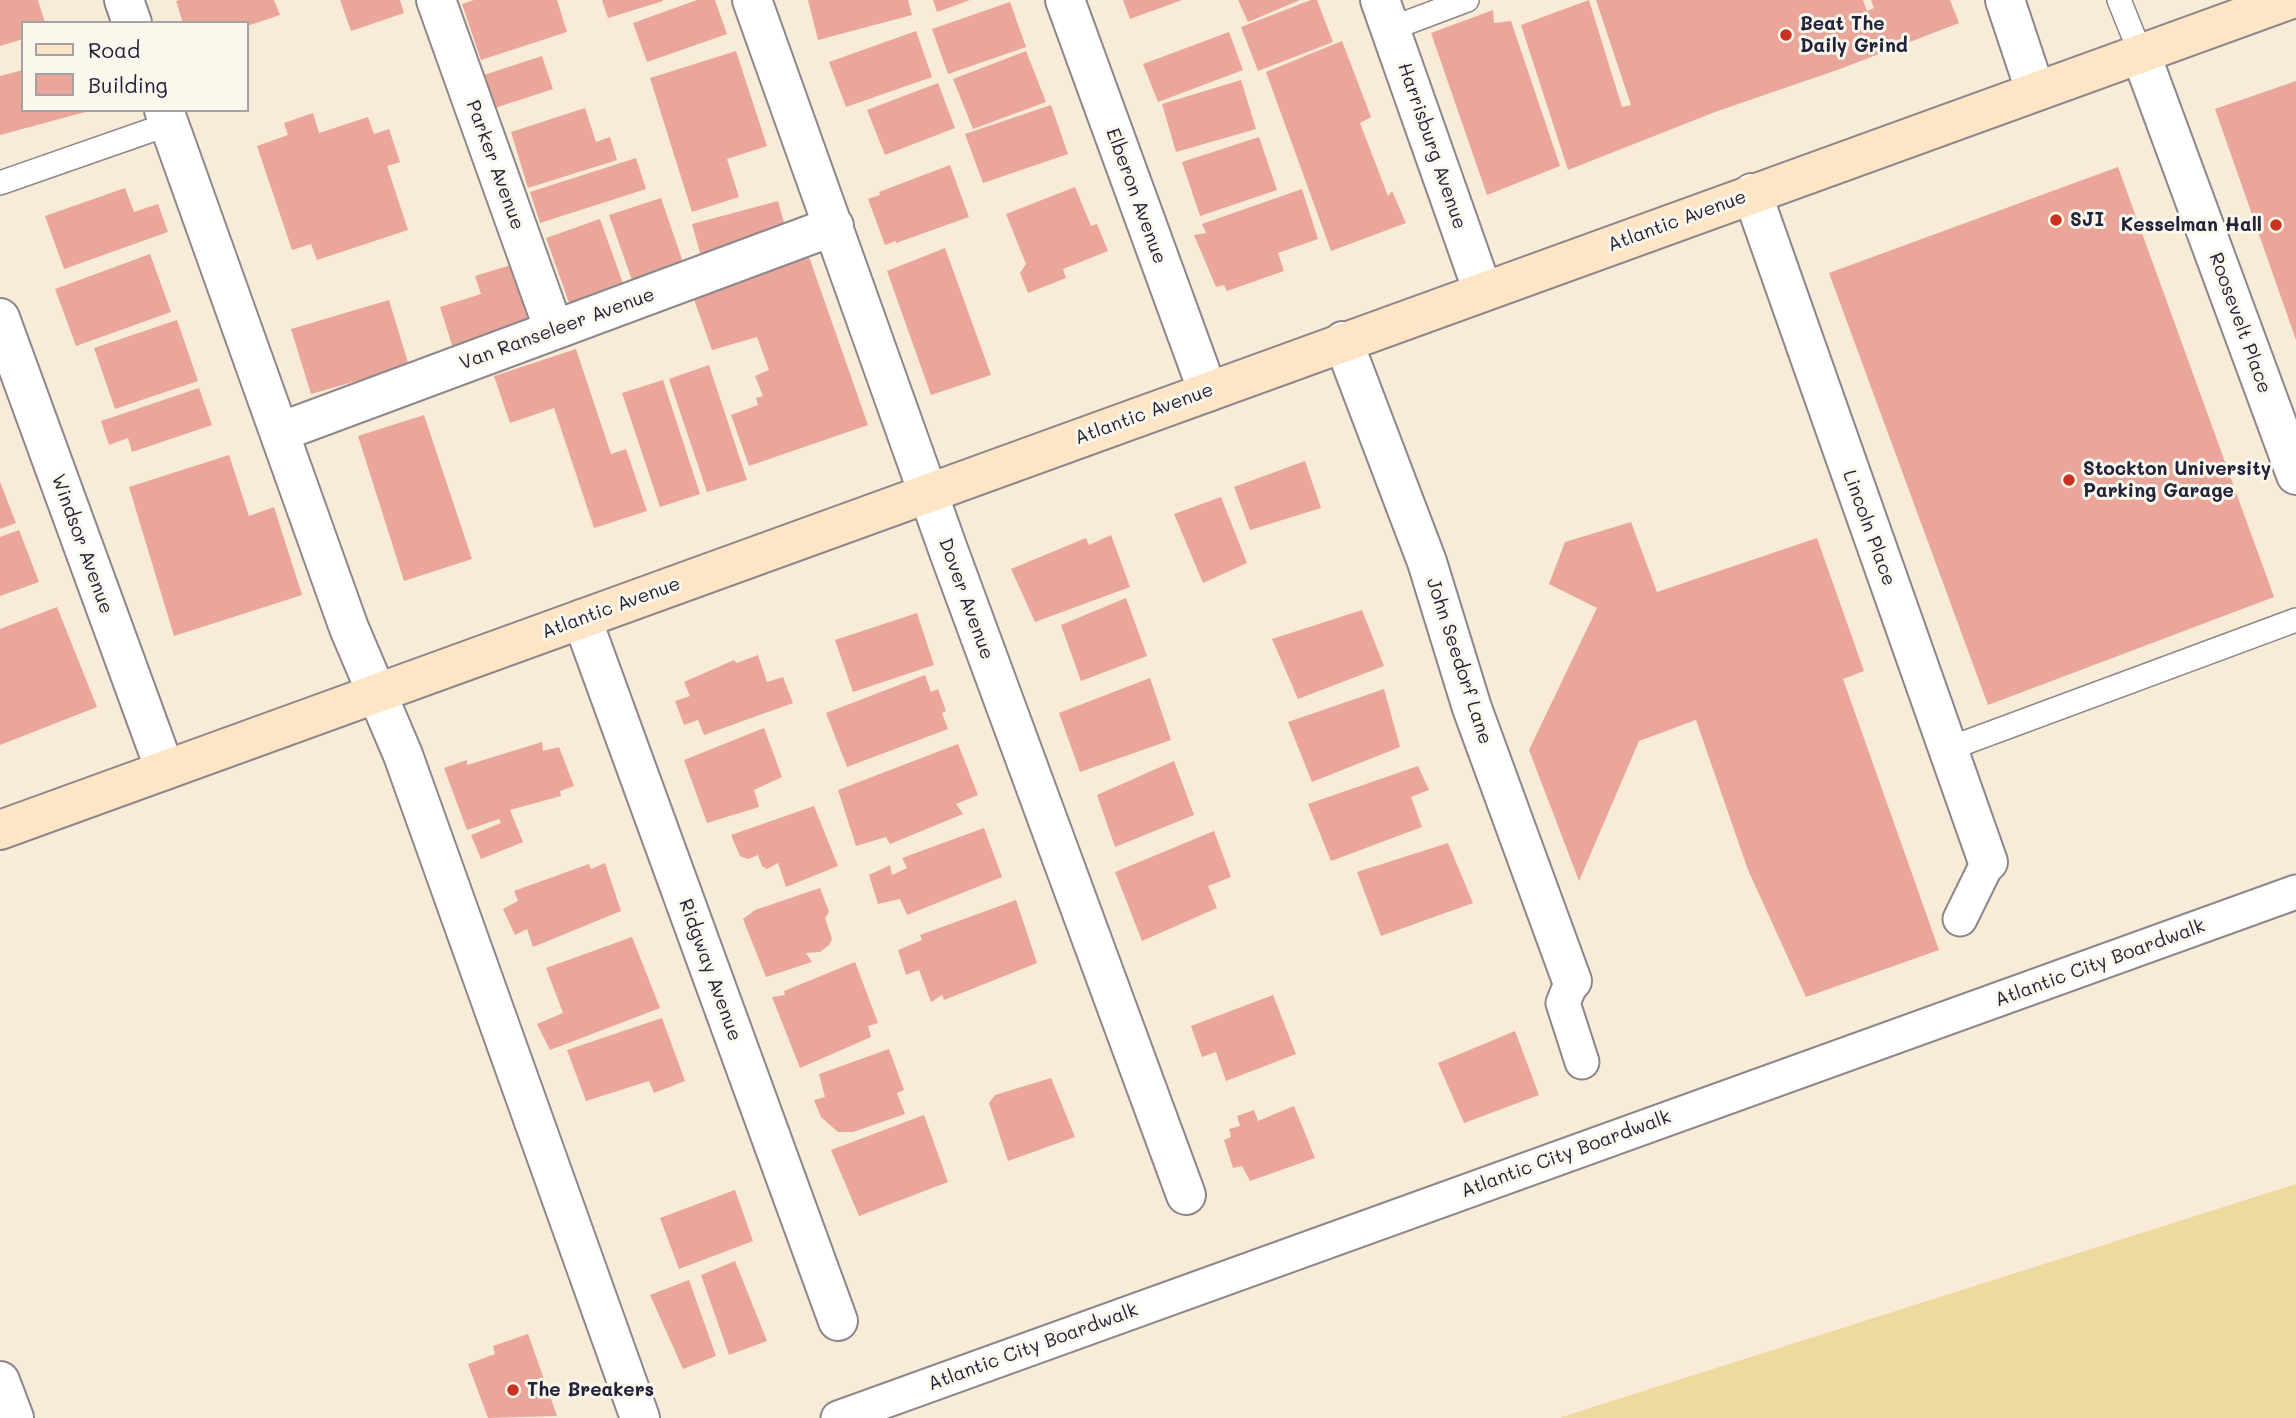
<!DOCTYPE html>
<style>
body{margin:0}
#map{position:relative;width:2296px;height:1418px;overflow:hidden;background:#f8ebd8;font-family:Mali,sans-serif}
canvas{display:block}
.legend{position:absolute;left:21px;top:21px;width:228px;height:91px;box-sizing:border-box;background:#fbf7ec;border:2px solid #a4a2a5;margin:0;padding:9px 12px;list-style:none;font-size:21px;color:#22223b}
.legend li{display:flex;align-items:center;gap:14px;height:35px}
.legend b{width:35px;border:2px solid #a4a2a5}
</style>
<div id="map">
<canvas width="2296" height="1418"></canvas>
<ul class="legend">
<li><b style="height:9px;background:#fee5c5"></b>Road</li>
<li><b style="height:19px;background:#eaa69a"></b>Building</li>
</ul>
</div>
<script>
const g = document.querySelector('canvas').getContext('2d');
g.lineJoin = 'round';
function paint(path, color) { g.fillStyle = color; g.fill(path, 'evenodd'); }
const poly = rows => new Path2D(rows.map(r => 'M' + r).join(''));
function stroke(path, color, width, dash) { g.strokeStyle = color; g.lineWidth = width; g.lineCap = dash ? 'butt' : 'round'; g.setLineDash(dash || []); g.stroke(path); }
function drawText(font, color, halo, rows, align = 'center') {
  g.font = font + ' Mali,sans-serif'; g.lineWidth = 6; g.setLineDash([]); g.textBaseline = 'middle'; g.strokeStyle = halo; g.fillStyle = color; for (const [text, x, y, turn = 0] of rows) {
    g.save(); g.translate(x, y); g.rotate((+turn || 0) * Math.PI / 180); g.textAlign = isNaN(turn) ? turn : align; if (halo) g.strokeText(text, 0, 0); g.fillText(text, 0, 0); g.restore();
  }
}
const sand = poly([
 [2296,1184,2296,1418,1560,1418,1568,1415]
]);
const building = poly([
 [0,0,38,0,45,23,23,23,23,39,0,46],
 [179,0,274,0,280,15,247,26,247,23,183,23,176,1],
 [340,0,400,0,404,13,351,31],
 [474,0,557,0,567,32,481,60,462,4],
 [602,0,663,0,663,1,608,18],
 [697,0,715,0,727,34,647,62,633,23],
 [808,0,908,0,912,15,818,40],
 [933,0,970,0,937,12],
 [1123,0,1182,0,1130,19],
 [1238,0,1300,0,1248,22],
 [1311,0,1317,0,1333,42,1258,71,1241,27],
 [1589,0,1622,107,1631,105,1596,0,1863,0,1867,11,1874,8,1871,0,1950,0,1959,23,1840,69,1715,112,1568,170,1521,25],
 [1010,2,1026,47,948,74,932,29],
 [1493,10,1494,23,1511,21,1560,166,1487,195,1431,33],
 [916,31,932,77,846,107,829,62],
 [1229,32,1243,70,1158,102,1143,64],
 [1342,41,1371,117,1360,123,1388,196,1392,191,1406,223,1331,251,1266,72],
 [736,51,767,146,727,159,739,197,692,212,650,78],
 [1026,51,1046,102,973,129,953,79],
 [542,56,553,89,495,108,484,75],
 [23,70,23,110,89,111,0,135,0,76],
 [1241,80,1256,129,1176,152,1162,104],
 [2296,81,2296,340,2215,109],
 [938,83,955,128,885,155,867,110],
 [1051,105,1068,154,983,183,965,134],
 [585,108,596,142,610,137,617,160,528,188,511,132],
 [313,113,319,133,368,117,374,134,389,129,400,162,387,166,408,230,317,260,311,244,292,250,257,146,288,135,284,123],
 [1259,137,1277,190,1200,216,1182,162],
 [636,158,646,189,540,223,530,192],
 [950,165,969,217,896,243,896,241,885,245,868,199,880,195,879,192],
 [2118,167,2274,597,1988,705,1829,273],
 [1075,187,1091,226,1097,224,1108,251,1063,269,1066,278,1028,293,1020,273,1026,264,1006,214],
 [125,188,134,212,158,204,168,232,64,269,45,216],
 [1302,189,1318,239,1278,253,1284,271,1227,291,1224,285,1216,287,1194,235,1206,233,1202,224],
 [661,198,684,265,633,283,609,215],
 [778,201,788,237,702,260,692,224],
 [600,219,626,292,572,311,546,238],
 [945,248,991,375,931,395,887,271],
 [150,254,171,312,76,346,55,289],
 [808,254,868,425,749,466,731,415,758,405,756,398,763,396,755,376,769,370,757,337,712,350,692,294],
 [524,261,543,320,453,348,440,307,481,294,475,276],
 [389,300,409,366,311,394,291,329],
 [177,320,198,381,115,409,94,348],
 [576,349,611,454,626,449,647,511,594,528,554,408,510,423,494,376],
 [709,365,747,480,707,492,669,379],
 [663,380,700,494,660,507,622,393],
 [199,388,212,425,132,452,128,438,109,445,101,421],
 [424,415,472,559,404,581,358,436],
 [229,455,249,516,274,507,302,595,174,636,129,487],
 [1305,461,1321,508,1250,530,1234,487],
 [0,482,16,523,0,529],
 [1221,497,1247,563,1203,583,1174,514],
 [1631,522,1657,592,1817,538,1864,671,1843,679,1939,950,1806,997,1748,870,1696,720,1639,741,1579,881,1529,750,1597,608,1549,584,1565,542],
 [19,530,39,582,0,596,0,537],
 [1111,535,1130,587,1035,622,1011,569,1086,538,1089,545],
 [1126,598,1147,656,1081,681,1061,625],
 [57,607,97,707,0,745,0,629],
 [1362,610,1384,666,1298,699,1272,639],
 [917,613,934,665,853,692,835,640],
 [758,655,767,682,783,677,793,703,704,735,698,720,684,725,675,701,690,696,684,682,734,660,737,663],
 [925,675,931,692,938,689,946,711,942,713,948,729,847,767,826,713],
 [1150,678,1171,740,1080,772,1059,713],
 [1384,689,1400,747,1312,782,1288,722],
 [764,728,782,777,754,790,759,807,707,823,684,760],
 [542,742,543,751,559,747,574,786,560,791,561,796,510,810,523,842,481,859,471,835,501,823,499,819,467,830,444,768,467,760,467,765],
 [958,744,978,795,956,804,963,814,890,844,886,837,856,846,838,790],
 [1174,761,1194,815,1115,847,1097,795],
 [1418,766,1429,790,1411,797,1422,827,1331,861,1308,804],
 [814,806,838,866,786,887,778,863,767,869,762,866,758,855,748,859,740,856,731,835],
 [984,828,1002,877,907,915,900,899,878,904,869,875,890,865,892,875,907,868,902,858],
 [1214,831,1231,877,1208,886,1217,908,1142,941,1115,872],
 [1448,843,1473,903,1381,936,1357,872],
 [605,863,621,911,533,947,527,929,515,935,503,909,518,901,514,891,589,864,591,869],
 [820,888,829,912,825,918,832,939,829,945,820,952,806,953,812,962,766,977,743,919,755,910],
 [1016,900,1037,963,944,1000,942,995,931,1002,919,970,906,975,898,950,922,940,920,935],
 [632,937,660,1008,550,1050,537,1024,563,1013,546,968],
 [855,962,878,1023,868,1026,871,1037,800,1068,772,997,785,995,784,991],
 [1273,995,1296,1054,1226,1081,1216,1052,1202,1057,1191,1026],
 [662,1018,685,1081,654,1093,649,1081,586,1101,567,1050],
 [1515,1031,1539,1095,1464,1123,1438,1063],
 [889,1049,904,1090,897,1093,905,1114,853,1132,838,1132,821,1117,814,1100,825,1097,819,1074],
 [1051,1078,1075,1137,1008,1161,989,1103,995,1095],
 [1294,1106,1315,1158,1250,1181,1242,1166,1233,1168,1224,1140,1231,1137,1229,1129,1240,1126,1237,1116,1254,1110,1258,1121],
 [924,1115,948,1182,859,1216,831,1150],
 [735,1190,753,1241,679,1269,660,1218],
 [735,1261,767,1341,729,1355,701,1275],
 [689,1280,716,1356,683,1369,650,1295],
 [528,1334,557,1416,488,1418,468,1364,495,1354,493,1346]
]);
const service = poly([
 [2119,0,2140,52],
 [1390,29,1467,0],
 [0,183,169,124],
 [1948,749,2296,620]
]);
const pedestrian = poly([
 [1960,919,1988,862],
 [1572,981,1563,1003,1582,1062],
 [838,1418,2296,892]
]);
const minor = poly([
 [124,0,132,23],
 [436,0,554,330],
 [752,0,949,552,1186,1195],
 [1065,0,1208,392],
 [1380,0,1483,292],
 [2005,0,2035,90],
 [2140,52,2296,475],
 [164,110,349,628,403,755,640,1418],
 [1752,193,1988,862],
 [0,318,165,770],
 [1343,341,1427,562,1472,708,1572,981],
 [280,432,834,226],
 [582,619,838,1321],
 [0,1381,14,1418]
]);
const secondary = poly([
 [0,830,2289,0]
]);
const markers = [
 [1786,35,7,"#c8321e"],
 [2056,220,7,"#c8321e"],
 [2276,225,7,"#c8321e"],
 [2069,480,7,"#c8321e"],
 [513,1390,7,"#c8321e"]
];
const poiNames = [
 ["Beat The",1800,24],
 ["Daily Grind",1800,46],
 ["SJI",2070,220],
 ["Kesselman Hall",2262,225,"right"],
 ["Stockton University",2083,469],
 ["Parking Garage",2083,491],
 ["The Breakers",527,1390]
];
const streetNames = [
 ["Harrisburg Avenue",1432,146,71],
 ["Parker Avenue",495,165,70],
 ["Elberon Avenue",1136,196,70],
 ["Atlantic Avenue",1677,221,-20],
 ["Roosevelt Place",2240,323,70],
 ["Van Ranseleer Avenue",557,329,-20],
 ["Atlantic Avenue",1144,414,-20],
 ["Lincoln Place",1869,528,70],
 ["Windsor Avenue",82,544,70],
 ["Dover Avenue",966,599,70],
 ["Atlantic Avenue",611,608,-20],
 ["John Seedorf Lane",1459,661,72],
 ["Atlantic City Boardwalk",2100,963,-20],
 ["Ridgway Avenue",710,970,70],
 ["Atlantic City Boardwalk",1566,1154,-20],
 ["Atlantic City Boardwalk",1033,1347,-20]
];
paint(sand, '#eeda9e');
paint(building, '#eaa69a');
stroke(service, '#8d868a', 26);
stroke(pedestrian, '#8d868a', 37);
stroke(minor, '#8d868a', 42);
stroke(secondary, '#8d868a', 42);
stroke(service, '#fff', 23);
stroke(pedestrian, '#fff', 33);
stroke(minor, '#fff', 38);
stroke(secondary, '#fee5c5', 38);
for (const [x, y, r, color] of markers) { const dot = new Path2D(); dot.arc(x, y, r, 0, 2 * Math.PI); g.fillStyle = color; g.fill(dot); stroke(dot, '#fbf7ec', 2.5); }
drawText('bold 19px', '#22223b', '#fbf7ec', poiNames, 'left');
drawText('19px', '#22223b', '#fbf7ec', streetNames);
</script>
